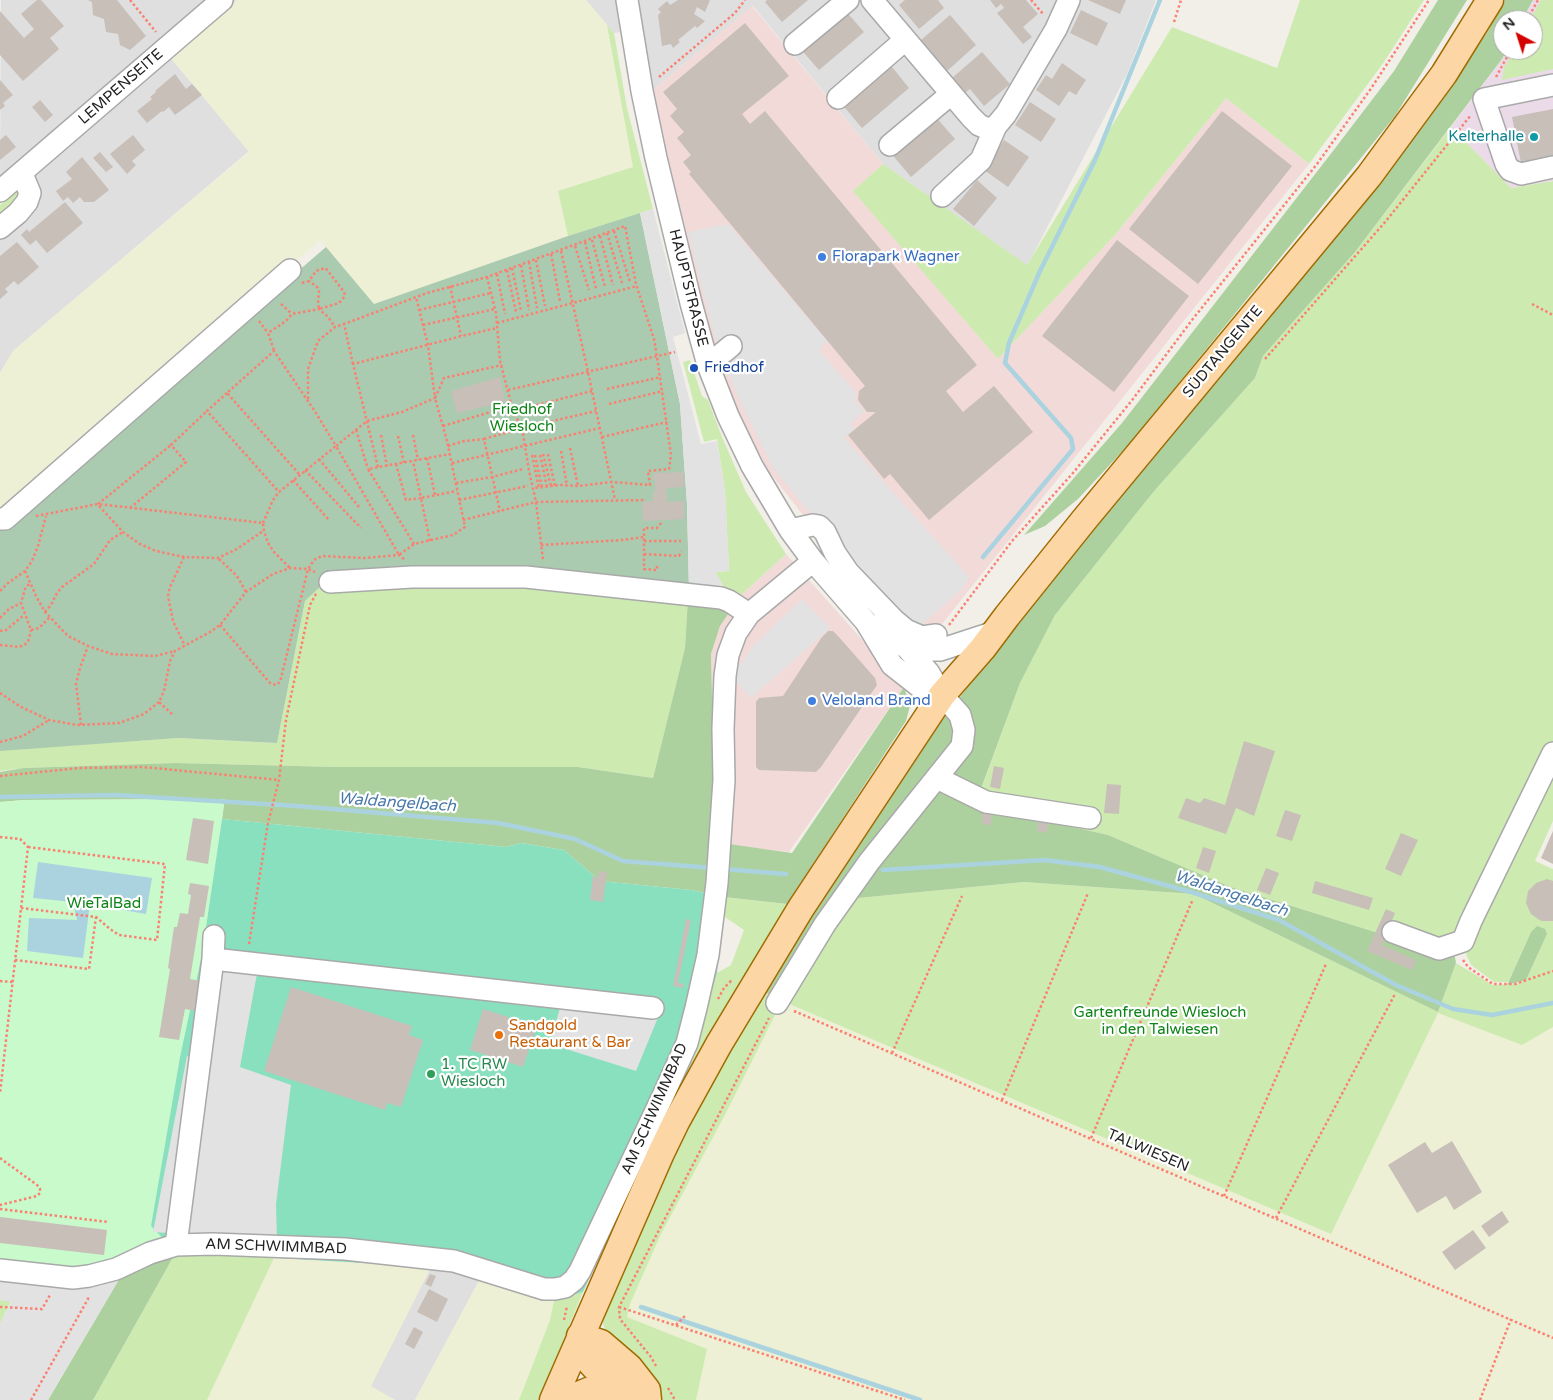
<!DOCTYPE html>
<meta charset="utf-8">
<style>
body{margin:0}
#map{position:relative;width:1553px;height:1400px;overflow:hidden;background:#f2efe9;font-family:"Varela Round",sans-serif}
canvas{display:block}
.north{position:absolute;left:1493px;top:10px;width:50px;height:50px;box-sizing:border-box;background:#fff;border:1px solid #a7a7a7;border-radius:50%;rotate:320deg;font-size:14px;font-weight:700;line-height:20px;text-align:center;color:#222}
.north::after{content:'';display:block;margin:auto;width:18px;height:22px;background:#d40000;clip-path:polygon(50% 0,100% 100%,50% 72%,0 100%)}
</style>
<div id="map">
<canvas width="1553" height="1400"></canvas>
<div class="north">N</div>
</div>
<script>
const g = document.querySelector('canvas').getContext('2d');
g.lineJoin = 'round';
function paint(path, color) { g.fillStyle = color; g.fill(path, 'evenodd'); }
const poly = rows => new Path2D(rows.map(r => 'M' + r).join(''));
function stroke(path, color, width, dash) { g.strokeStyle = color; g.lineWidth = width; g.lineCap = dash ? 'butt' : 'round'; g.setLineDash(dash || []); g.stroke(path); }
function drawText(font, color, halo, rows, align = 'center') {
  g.font = font + ' "Varela Round",sans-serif'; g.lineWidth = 4.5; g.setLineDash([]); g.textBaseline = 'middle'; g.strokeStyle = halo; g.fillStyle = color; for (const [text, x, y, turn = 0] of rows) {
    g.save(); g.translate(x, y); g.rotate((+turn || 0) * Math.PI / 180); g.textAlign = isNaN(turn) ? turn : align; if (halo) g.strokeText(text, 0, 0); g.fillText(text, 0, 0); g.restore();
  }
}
const residential = poly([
 [1,0,237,0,170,57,249,151,13,351,0,373,0,236,34,200,0,179],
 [586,0,1156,0,1127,74,1027,266,883,164,753,6,652,91,642,29,614,33],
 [431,1267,480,1279,415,1400,395,1400,370,1387]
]);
const commercial = poly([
 [752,6,883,164,854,191,998,359,1115,235,1226,98,1309,164,938,629,922,637,829,548,770,473,746,430,724,386,700,310,652,91],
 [786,554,904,687,789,852,729,845,713,739,711,654,720,626,730,609,740,596]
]);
const industrial = poly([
 [1533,0,1553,0,1553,181,1511,188,1451,127,1502,59,1507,50,1533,50,1533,20,1522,20]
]);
const farmland = poly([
 [237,0,586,0,607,25,633,167,558,191,568,236,374,304,320,240,34,489,9,507,0,508,0,373,13,351,249,152,170,57],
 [782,1001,1331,1234,1438,1012,1522,1045,1553,1027,1553,1400,696,1400,707,1349,626,1318,630,1304,661,1234,726,1113],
 [274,1258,431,1267,371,1386,395,1400,207,1400],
 [480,1279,554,1300,550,1320,519,1400,415,1400]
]);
const grass = poly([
 [1300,0,1424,0,1384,62,1309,164,1226,98,1115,235,998,359,853,191,883,164,1027,265,1172,27,1277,68],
 [1541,0,1553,0,1553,69,1502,80,1504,68,1514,50,1533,50,1533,20,1530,20],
 [607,25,614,33,627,108,653,209,568,236,558,191,633,167],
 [1451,127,1511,188,1553,181,1553,745,1468,920,1455,957,1231,887,1108,835,975,806,1020,683,1055,615,1155,490,1255,378,1263,356,1355,252],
 [18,190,16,204,0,216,0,205],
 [690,360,702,396,708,400,722,437,746,492,786,554,740,596,730,593,721,588,723,585,715,572,729,571,725,491,717,439,704,442,683,362],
 [335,573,688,598,685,648,653,778,578,767,336,767,179,763,23,768,0,771,0,751,16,749,178,738,277,743,305,601],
 [1553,760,1553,821,1535,861,1553,869,1553,1027,1522,1045,1438,1013,1331,1234,782,1001,726,1113,661,1234,630,1304,627,1317,707,1349,696,1400,661,1400,650,1379,609,1336,603,1325,603,1315,682,1139,763,991,782,1001,848,899,1024,882,1194,894,1438,1012,1456,963,1493,985,1515,984,1526,980,1547,934,1531,932,1508,982,1494,982,1471,965,1466,954,1469,937],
 [724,897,787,904,730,1001,679,1090,701,1027,717,973,731,965,744,930,722,915],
 [176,1252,274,1258,207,1400,93,1400],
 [583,1292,539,1400,519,1400,550,1320,554,1300],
 [0,1300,11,1301,0,1324]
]);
const forest = poly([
 [1438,0,1467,0,1395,116,1131,442,1078,499,1045,526,1024,535,1122,423,1333,151,1394,71],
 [1505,0,1533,0,1522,20,1503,20,1503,50,1507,50,1502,59,1355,252,1263,356,1255,378,1155,490,1055,615,1020,683,975,805,1108,835,1231,887,1455,957,1456,963,1438,1012,1194,894,1024,882,848,899,782,1001,763,991,817,905,940,723,1017,623,1397,155,1487,33],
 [730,593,740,596,720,626,711,654,713,739,729,844,792,853,904,687,910,706,906,721,787,904,724,897,691,890,600,881,564,850,521,843,506,847,222,819,224,799,25,800,0,802,0,772,23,768,176,763,336,767,578,767,653,778,685,648,688,598],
 [1537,926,1545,929,1547,934,1526,980,1507,985,1531,932],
 [176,1252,93,1400,48,1400,121,1276]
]);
const cemetery = poly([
 [640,213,680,404,687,504,689,589,335,573,305,601,277,743,178,738,0,751,0,520,15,515,326,247,374,304,568,236]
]);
const park = poly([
 [225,799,202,954,180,1057,151,1226,176,1252,121,1276,0,1276,0,802,25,800]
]);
const pitch = poly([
 [222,819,506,847,521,843,564,850,600,881,691,890,724,897,717,973,701,1027,679,1090,583,1292,554,1300,431,1267,176,1252,151,1226,180,1057,202,954]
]);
const parking = poly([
 [653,209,685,333,673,337,701,444,717,441,725,491,729,571,715,572,723,585,689,589,687,504,680,404,640,213],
 [728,224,827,341,819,350,856,393,855,401,864,411,850,424,854,429,844,438,969,577,962,589,917,629,858,571,773,468,738,397,716,342,688,232],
 [802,599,830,628,751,698,732,677,754,645],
 [217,963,258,968,240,1067,291,1085,276,1204,277,1240,153,1232,187,1056,197,1059],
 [561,1004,659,1015,636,1071,550,1044],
 [0,1276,121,1276,48,1400,0,1400,0,1324,11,1302,0,1300]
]);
const water = poly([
 [38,862,152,878,146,914,90,904,83,958,27,951,29,918,77,920,73,902,33,898]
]);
const stream = poly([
 [983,557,1073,449,1071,438,1005,363,1009,343,1040,271,1095,160,1160,0],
 [0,797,116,795,297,806,498,823,575,839,623,861,713,868],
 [723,869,786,874],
 [883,870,1044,860,1100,867,1191,892,1279,920,1396,985,1453,1009,1492,1015,1553,1003],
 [641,1307,920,1400]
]);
const building = poly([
 [37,0,41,0,64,26,50,38,59,49,23,81,0,55,0,11,24,38,34,29,21,14],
 [88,0,117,0,146,36,130,50,120,45,118,34,106,32,104,19,93,15,92,2],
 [678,0,710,0,705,12,697,7,694,14,705,21,697,28,695,26,678,40,680,42,673,48,671,44,662,46,658,15,661,12,658,9,667,1,670,5],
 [767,0,808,0,782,22,765,2],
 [905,0,938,0,944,8,919,29,899,5],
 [990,0,1026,0,1038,14,1023,27,1032,37,1023,44,997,13,1004,8,1001,4,996,8],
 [1088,0,1126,0,1120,14],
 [844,9,864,32,819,70,799,47],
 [1081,10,1108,23,1097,46,1070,33],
 [950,15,976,45,947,71,921,40],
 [745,23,789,76,742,114,750,124,765,111,977,365,946,391,963,412,994,386,1033,432,929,520,890,474,884,479,848,435,876,412,867,412,858,400,859,391,865,386,689,174,691,172,683,162,691,155,677,138,684,132,670,116,677,109,663,92],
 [982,52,1010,84,984,106,970,89,965,93,952,78],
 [888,62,909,88,862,128,840,102],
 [1062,63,1086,80,1076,95,1069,91,1059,106,1036,90,1046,75,1052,79],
 [175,74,186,89,192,84,202,95,175,115,169,107,163,112,162,111,147,123,137,111,152,99,150,97,156,92,155,91],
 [0,80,13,95,3,103,5,106,0,110],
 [40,100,53,115,45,122,32,107],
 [1030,102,1056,119,1041,142,1015,125],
 [1553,109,1553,157,1521,163,1512,117],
 [1222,111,1292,166,1198,284,1129,229],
 [934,115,955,139,911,177,890,152],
 [6,135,16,147,0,160,0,140],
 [133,135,145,150,132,161,136,165,127,174,110,154],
 [1004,140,1029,157,1008,187,984,170],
 [100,152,113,167,106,172,93,158],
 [82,157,109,190,94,202,84,202,80,197,73,203,68,197,63,201,56,191,72,179,66,172],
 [977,180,997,198,974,226,953,209],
 [65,202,83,223,47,253,36,240,30,245,21,235,27,229,29,232],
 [1117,240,1189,296,1114,392,1042,336],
 [17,242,39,267,18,285,14,281,5,289,8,292,0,299,0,256],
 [500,377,505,402,457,413,451,391],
 [683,472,684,487,666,488,667,502,684,501,684,519,643,521,642,502,653,501,653,493,655,492,655,480,653,480,653,473],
 [828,631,833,631,838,636,875,678,877,685,821,767,816,772,759,770,756,767,756,702,759,698,783,696,822,637],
 [1244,741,1275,751,1254,816,1236,808,1226,834,1178,818,1186,798,1200,803,1204,798,1225,805],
 [994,766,1004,768,1000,789,990,787],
 [1107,784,1121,785,1119,814,1104,813],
 [982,810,992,811,991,825,982,824],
 [1285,810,1301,815,1292,841,1276,836],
 [1039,817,1049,818,1047,833,1037,831],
 [193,818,214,821,208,864,186,860],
 [1553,831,1553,864,1541,858],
 [1401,833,1418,840,1401,876,1385,869],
 [1203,847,1216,851,1209,873,1196,868],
 [1266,868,1279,873,1270,895,1257,890],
 [599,871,607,872,603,902,590,900,593,876,598,877],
 [1547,879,1553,881,1553,921,1541,921,1531,914,1526,903,1528,891,1536,883],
 [1315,881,1373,898,1369,910,1312,893],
 [190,883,209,886,204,917,200,917,190,979,206,982,197,1011,185,1009,179,1040,159,1037,170,969,168,968,174,927,177,927,180,913,188,914,191,895,188,894],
 [1386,909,1395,913,1382,945,1416,960,1412,970,1367,951],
 [686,919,691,920,678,983,684,984,683,988,673,986],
 [291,987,412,1026,409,1035,423,1040,401,1107,387,1103,385,1110,264,1071],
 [483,1009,537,1026,523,1067,470,1050],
 [1452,1141,1482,1192,1454,1210,1446,1196,1417,1213,1388,1165,1425,1142,1432,1153],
 [1502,1211,1509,1222,1489,1237,1481,1226],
 [0,1217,107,1230,104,1255,0,1243],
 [1473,1230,1486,1248,1455,1270,1442,1252],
 [430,1274,436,1276,431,1287,425,1284],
 [429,1289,448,1299,437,1322,417,1312],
 [414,1327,423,1332,414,1349,405,1344]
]);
const path = poly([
 [130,0,156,32],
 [1031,0,1044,15],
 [1527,20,1538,0],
 [1174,22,1181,0],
 [659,77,735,13,745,0],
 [1496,77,1511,50],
 [614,231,630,282],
 [607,233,622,283],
 [600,236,613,285],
 [592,240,605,287],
 [585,242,596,289],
 [575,246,589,290],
 [561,251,588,372,615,500],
 [551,254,560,301],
 [536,260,545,306],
 [529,262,537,308],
 [521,265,529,310],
 [512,268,521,311],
 [507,270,516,312],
 [497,274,505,314],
 [487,277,496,313,500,361,513,411],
 [302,283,309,281,316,271,325,268,328,271,344,292,345,296,339,303,319,309,318,303,319,291,317,287,309,281],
 [450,286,461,336],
 [281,304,292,314],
 [1532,304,1553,315],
 [419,310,491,293],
 [259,321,268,333],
 [497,323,637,286],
 [423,325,495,309],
 [274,350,268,333,286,321,292,314,319,309,328,317,335,327],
 [1265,359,1386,221,1471,115],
 [353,364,344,324,427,293,487,277,625,226,636,284,654,339,657,357,671,455,669,469,648,471,650,485,612,482,578,486,561,485,533,488],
 [607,389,661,377],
 [508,390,675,352],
 [592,391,513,411,522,428,596,411],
 [227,393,207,411,279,492],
 [308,399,308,369,318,341,335,327,344,324],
 [609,404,663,391],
 [443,426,511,406],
 [356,430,368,469],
 [381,435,387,466],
 [413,435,418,460],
 [398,436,404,463],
 [602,437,667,422],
 [484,439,522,428,529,471,536,502,543,560],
 [448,446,464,441,484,439,500,511],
 [570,448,578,486],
 [561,451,567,486],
 [543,454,551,486],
 [548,454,555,486],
 [532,455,539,488],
 [535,455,542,487],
 [540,455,547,487],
 [427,458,435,495],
 [319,459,359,507],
 [452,463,600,428],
 [396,464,406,500,421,498,413,461],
 [378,467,353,364,466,335,497,328],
 [305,470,361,528],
 [299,474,227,393,274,351,316,413,336,446,367,421,402,412,435,398,428,345,416,297],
 [293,480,329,520],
 [456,483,492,477,523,469],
 [459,500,528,486],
 [98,504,171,445],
 [99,506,123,532,140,544,156,551,184,557,218,558,237,549,263,531],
 [130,508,186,462,171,445,207,411],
 [36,516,98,504,263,523,264,531,268,543,274,552,290,568],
 [463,520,536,502,646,500],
 [263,523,273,500,279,492,336,446,399,555,414,544,453,535,465,527,447,441,435,398,444,378,502,365],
 [430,541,421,498,457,491],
 [644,541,681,541],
 [414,544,368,469,450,454],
 [541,545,622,540,644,537],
 [644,554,679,556,681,551],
 [184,557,170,587,168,596,173,621,185,646],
 [219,559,237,576,246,592],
 [657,566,657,570,644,569,644,528,657,528,662,522],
 [25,571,36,596,45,612,68,636,88,646,112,654,155,656,175,651],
 [29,584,25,589,21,603,31,630,39,628,49,618],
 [0,591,8,583,25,571,32,561,38,546,46,516],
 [45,612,51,605,57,593,62,587,94,564,110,540,123,532],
 [0,618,9,609,21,603],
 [220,625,270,683,276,685,280,682,308,569,315,572],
 [949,625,1012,541,1073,473,1133,399,1192,320,1317,164,1370,90,1429,0],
 [0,631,6,630,24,615],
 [0,645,19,647,24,645,28,642,31,630],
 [0,693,21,707,49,720,77,725,119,723,144,714,159,702],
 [172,714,159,702,164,691,170,661,175,651,210,632,220,625,246,592,273,574,290,568,308,569,314,560,322,556,364,558,399,555,405,560],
 [81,725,76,684,80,668,88,646],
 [0,742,23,736,49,720],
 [0,776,79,768,143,767,279,780],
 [0,837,20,839,28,847,0,1093],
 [21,908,96,917,110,929,119,935,157,940,165,864,28,847],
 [249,944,268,823,279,780,286,720,310,605,317,592],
 [15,960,89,969,96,917],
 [1463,960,1468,967,1493,984,1515,984,1553,971],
 [0,981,13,982],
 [718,999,724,988,731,981,733,982],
 [794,1011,1553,1338],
 [892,1053,962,896],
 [1002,1100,1088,893],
 [1091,1138,1193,899],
 [0,1158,37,1185,40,1189,40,1193,37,1196,0,1205],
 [1224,1196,1326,964],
 [0,1209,108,1222],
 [1276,1218,1395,994],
 [0,1307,42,1309,50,1295],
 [619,1307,905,1400],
 [564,1320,567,1306],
 [676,1325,685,1316],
 [656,1366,651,1357,620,1319,619,1307,769,1018],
 [668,1388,675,1400],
 [31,1400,88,1299,88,1295],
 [1480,1400,1511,1319]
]);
const minor = poly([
 [627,0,642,91,656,158,691,303,708,365,728,416,752,466,790,530,813,561,866,622,892,665,920,687,942,695],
 [872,0,971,117,979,125,988,129,996,126,1006,114,1056,29,1069,0],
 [795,44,848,0],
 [1553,85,1484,99,1506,164,1510,170,1521,174,1553,167],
 [838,98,905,40],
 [890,145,951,94],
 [0,191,222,0],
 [942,196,981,160,996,126],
 [0,228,18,213,27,202,30,193,25,181,21,174],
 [708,365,731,346],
 [0,519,5,519,290,270],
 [790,530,813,525,819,526,825,532,835,553,848,572,894,620,906,630,922,637,936,635],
 [330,582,412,577,526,577,721,598,729,601,749,614],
 [908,649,940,650,995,632],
 [937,778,986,802,1090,818],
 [1393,932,1439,949,1463,941,1471,921,1553,753],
 [213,959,653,1008],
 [777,1003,825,924,869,862,962,746,964,730,960,715,942,695,929,673,907,648,871,625],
 [176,1245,213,959,214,936],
 [0,1270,73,1278,89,1276,116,1269,150,1253,176,1245,213,1244,345,1249,454,1261,544,1289,555,1289,565,1287,574,1280,580,1271,662,1098,687,1043,696,1008,708,955,717,883,724,780,723,729,725,676,728,655,736,633,749,614,813,561]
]);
const major = poly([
 [580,1336,601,1343,629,1367,647,1390,648,1400],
 [580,1336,583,1350,589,1361,600,1373,634,1400],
 [553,1400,661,1153,676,1122,719,1044,801,908,942,695,983,648,1007,616,1084,520,1369,176,1444,74,1490,0],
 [567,1400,588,1391,619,1387]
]);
const markers = [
 [1534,137,5,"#0f9aa8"],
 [822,257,5,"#3f7fe0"],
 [694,368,5,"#1a4fb4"],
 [812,701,5,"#3f7fe0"],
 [499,1035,5,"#e8710a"],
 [431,1074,5,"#2e9e5b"]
];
const streetNames = [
 ["LEMPENSEITE",121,87,-41],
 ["HAUPTSTRASSE",688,288,76],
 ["SÜDTANGENTE",1223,352,-50],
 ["AM SCHWIMMBAD",655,1109,-66],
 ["TALWIESEN",1148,1151,23],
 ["AM SCHWIMMBAD",276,1247,2]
];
const cultureNames = [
 ["Kelterhalle",1524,137]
];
const shopNames = [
 ["Florapark Wagner",832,257],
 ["Veloland Brand",822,701]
];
const transitNames = [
 ["Friedhof",704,368]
];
const parkNames = [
 ["Friedhof",522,410],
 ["Wiesloch",522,427],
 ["WieTalBad",104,904],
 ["Gartenfreunde Wiesloch",1160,1013],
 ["in den Talwiesen",1160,1030]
];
const foodNames = [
 ["Sandgold",509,1026],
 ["Restaurant & Bar",509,1043]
];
const leisureNames = [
 ["1. TC RW",441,1065],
 ["Wiesloch",441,1082]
];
const waterNames = [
 ["Waldangelbach",397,803,4],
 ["Waldangelbach",1231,894,18]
];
paint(residential, '#e0dfdf');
paint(commercial, '#f2dad9');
paint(industrial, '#ebdbe8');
paint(farmland, '#eef0d5');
paint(grass, '#cdebb0');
paint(forest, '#add19e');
paint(cemetery, '#aacbaf');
paint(park, '#c8facc');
paint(pitch, '#88e0be');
paint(parking, '#e2e2e2');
paint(water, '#aad3df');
stroke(stream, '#aad3df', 4.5);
paint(building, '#c7bfb8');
stroke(minor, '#a9a9a9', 24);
stroke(major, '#a06b00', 29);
stroke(path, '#fa8072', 2.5, [2.5, 2.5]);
stroke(minor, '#fff', 21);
stroke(major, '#fcd6a4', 26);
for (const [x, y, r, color] of markers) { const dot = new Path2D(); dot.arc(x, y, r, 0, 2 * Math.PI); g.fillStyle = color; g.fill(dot); stroke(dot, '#fff', 2); }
drawText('15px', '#222', '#fff', streetNames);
drawText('15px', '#0d838f', '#fff', cultureNames, 'right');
drawText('15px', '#366cbe', '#fff', shopNames, 'left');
drawText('15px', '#164399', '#fff', transitNames, 'left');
drawText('15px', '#0c8416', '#fff', parkNames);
drawText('15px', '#c56008', '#fff', foodNames, 'left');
drawText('15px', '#27864d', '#fff', leisureNames, 'left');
drawText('italic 16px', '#4a7aab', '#fff', waterNames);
</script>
